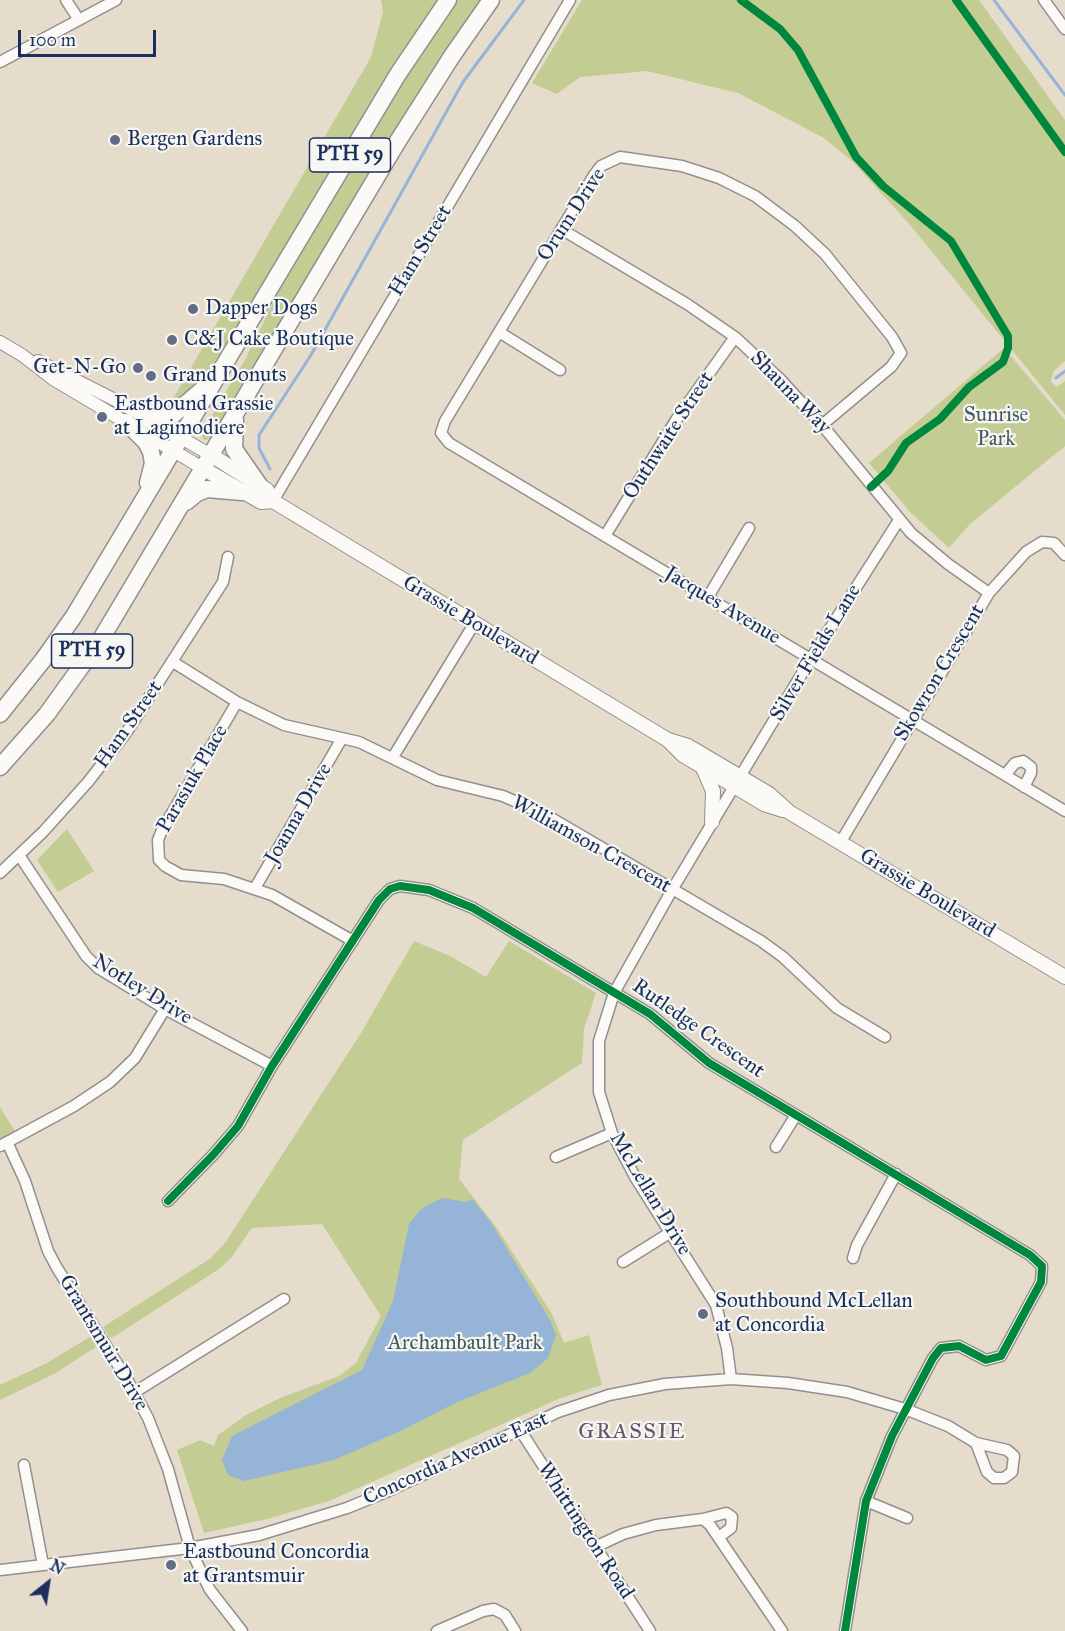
<!DOCTYPE html>
<style>
body{margin:0}
#map{position:relative;width:1065px;height:1631px;overflow:hidden;background:#e6dccc;font-family:"IM FELL Great Primer",serif}
canvas{display:block}
.north{position:absolute;left:18px;top:1553px;width:60px;height:60px;-webkit-text-stroke:4px #f6f6f2;paint-order:stroke;rotate:30deg;font-size:16px;font-weight:700;line-height:24px;text-align:center;color:#1b2f5e}
.north::after{content:'';display:block;margin:auto;width:21px;height:27px;background:#1b2f5e;clip-path:polygon(50% 0,100% 100%,50% 72%,0 100%)}
.scale{position:absolute;left:18px;top:30px;width:138px;height:27px;box-sizing:border-box;border:3px solid #1b2f5e;border-top:0;padding-left:8px;font-size:18px;line-height:21px;white-space:nowrap;color:#1b2f5e;-webkit-text-stroke:4px #f6f6f2;paint-order:stroke}
</style>
<div id="map">
<canvas width="1065" height="1631"></canvas>
<div class="north">N</div>
<div class="scale">100 m</div>
</div>
<script>
const g = document.querySelector('canvas').getContext('2d');
g.lineJoin = 'round';
function paint(path, color) { g.fillStyle = color; g.fill(path, 'evenodd'); }
const poly = rows => new Path2D(rows.map(r => 'M' + r).join(''));
function stroke(path, color, width, dash) { g.strokeStyle = color; g.lineWidth = width; g.lineCap = dash ? 'butt' : 'round'; g.setLineDash(dash || []); g.stroke(path); }
function drawText(font, color, halo, rows, align = 'center') {
  g.font = font + ' "IM FELL Great Primer",serif'; g.lineWidth = 4.5; g.setLineDash([]); g.textBaseline = 'middle'; g.strokeStyle = halo; g.fillStyle = color; for (const [text, x, y, turn = 0] of rows) {
    g.save(); g.translate(x, y); g.rotate((+turn || 0) * Math.PI / 180); g.textAlign = isNaN(turn) ? turn : align; if (halo) g.strokeText(text, 0, 0); g.fillText(text, 0, 0); g.restore();
  }
}
const green = poly([
 [381,0,438,0,411,40,200,386,167,409,371,57,383,12],
 [456,0,481,0,215,437,205,440,202,438,204,429,246,358,285,278,414,61],
 [582,0,979,0,1065,120,1065,361,1053,372,1051,382,1057,387,1065,381,1065,415,911,226,852,161,824,138,738,93,647,71,580,77,557,94,532,83],
 [1004,348,1065,420,1065,446,970,524,949,548,910,512,869,463],
 [67,829,94,871,58,892,37,860],
 [414,941,452,957,486,977,509,941,596,993,584,1029,582,1063,463,1140,459,1179,497,1228,552,1314,564,1343,589,1335,602,1385,561,1398,329,1501,267,1519,204,1533,177,1450,200,1440,214,1446,218,1435,246,1415,280,1398,339,1376,356,1363,381,1316,322,1224,252,1228,231,1258,219,1269,115,1336,110,1338,103,1327,211,1258,225,1243,361,1033],
 [0,1107,15,1131,0,1139],
 [93,1335,99,1345,54,1374,0,1400,0,1385,47,1363]
]);
const water = poly([
 [442,1198,467,1202,472,1199,490,1221,550,1320,556,1335,548,1358,530,1373,455,1403,405,1429,334,1460,244,1481,228,1475,222,1460,232,1436,362,1370,393,1301,409,1224,421,1209]
]);
const stream = poly([
 [994,0,1065,95],
 [1056,378,1065,371],
 [270,469,259,448,259,435,311,355,463,82,524,0]
]);
const minor = poly([
 [66,0,79,20],
 [1044,0,1065,29],
 [0,62,116,0],
 [561,229,687,304,735,337,781,380,822,425,911,533,948,564,989,593],
 [499,332,560,370],
 [822,425,891,367,901,353,892,337,825,254,795,226,755,196,719,178,682,166,620,157,601,166,594,175,445,421,441,433,449,443,1065,811],
 [273,501,570,0],
 [605,536,676,420,735,337],
 [708,597,749,528],
 [173,662,237,702,284,725,359,742,437,780,503,796,548,816,761,941,783,957,837,1008,885,1037],
 [237,702,162,830,158,840,159,860,165,866,181,875,224,879,272,895,353,941],
 [393,757,474,624],
 [1005,775,1015,763,1023,761,1031,767,1031,773,1024,787],
 [840,843,989,593,1026,552,1042,542,1054,543,1065,555],
 [19,855,86,956,98,968,165,1009,272,1066],
 [0,873,43,832,88,782,126,733,223,582,228,557],
 [255,888,341,740],
 [7,1142,25,1181,48,1251,57,1268,128,1381,148,1418,168,1469,190,1548,204,1578,210,1590,242,1631],
 [0,1146,74,1106,110,1082,135,1058,165,1009],
 [776,1147,796,1115],
 [556,1157,612,1133],
 [168,1201,213,1155,238,1126,272,1066,379,900,390,889,400,886,429,890,473,908,650,1014,709,1063,1030,1255,1042,1266,1041,1282,1001,1356,986,1360,959,1346,941,1348,933,1358,892,1436,866,1501,845,1631],
 [853,1258,857,1245,896,1174],
 [623,1262,671,1232],
 [731,1379,727,1348,716,1305,635,1177,612,1133,599,1092,599,1041,614,993,672,890,810,660,899,520],
 [135,1392,284,1299],
 [520,1430,650,1631],
 [24,1465,43,1565],
 [866,1501,907,1518],
 [703,1519,726,1513,732,1517,731,1528,719,1537],
 [595,1547,623,1534,656,1525,703,1519,710,1525,782,1631],
 [0,1570,190,1548,259,1535,347,1508,386,1492,558,1412,609,1395,665,1384,731,1379,788,1383,847,1392,905,1409,948,1426,976,1443,1007,1450,1014,1456,1012,1472,1004,1478,994,1478,987,1472,976,1443],
 [437,1631,483,1611,494,1609,505,1615,515,1631]
]);
const tertiary = poly([
 [0,342,22,355,53,379,204,469],
 [38,361,117,401,211,455]
]);
const secondary = poly([
 [211,455,267,490,273,501,668,740,688,746,769,794,789,812,1065,977],
 [204,469,261,502,273,501],
 [669,741,683,755,764,804,783,810],
 [703,768,713,791,712,822]
]);
const primary = poly([
 [149,420,173,415,203,389],
 [235,420,234,449,259,485],
 [126,422,146,442,151,452,153,463,148,483],
 [186,502,197,493,207,489,242,492],
 [0,714,43,660,74,616,398,74,448,0],
 [0,767,47,714,101,639,398,141,452,56,491,0]
]);
const cycleway = poly([
 [741,0,780,29,798,50,856,157,883,186,951,241,1008,336,1008,348,1003,362,969,387,940,419,906,443,888,471,871,487],
 [956,0,1065,152],
 [168,1201,213,1155,238,1126,272,1066,379,900,390,889,400,886,429,890,473,908,650,1014,709,1063,1030,1255,1042,1266,1041,1282,1001,1356,986,1360,959,1346,941,1348,933,1358,892,1436,866,1501,845,1631]
]);
const markers = [
 [115,140,6,"#626c84"],
 [193,309,6,"#626c84"],
 [172,340,6,"#626c84"],
 [138,368,6,"#626c84"],
 [151,376,6,"#626c84"],
 [102,417,6,"#626c84"],
 [703,1314,6,"#626c84"],
 [171,1565,6,"#626c84"]
];
const shields = [
 [350,155,81],
 [92,651,81]
];
const shieldNames = [
 ["PTH 59",350,155],
 ["PTH 59",92,651]
];
const poiNames = [
 ["Bergen Gardens",127,140],
 ["Dapper Dogs",205,309],
 ["C&J Cake Boutique",184,340],
 ["Get-N-Go",126,368,"right"],
 ["Grand Donuts",163,376],
 ["Eastbound Grassie",114,405],
 ["at Lagimodiere",114,429],
 ["Southbound McLellan",715,1302],
 ["at Concordia",715,1326],
 ["Eastbound Concordia",183,1553],
 ["at Grantsmuir",183,1577]
];
const streetNames = [
 ["Orum Drive",572,215,-57],
 ["Ham Street",421,251,-59],
 ["Shauna Way",790,393,46],
 ["Outhwaite Street",669,436,-57],
 ["Jacques Avenue",722,606,31],
 ["Grassie Boulevard",470,621,31],
 ["Silver Fields Lane",816,653,-59],
 ["Skowron Crescent",940,673,-59],
 ["Ham Street",129,725,-55],
 ["Parasiuk Place",193,779,-60],
 ["Joanna Drive",299,814,-60],
 ["Williamson Crescent",591,845,29],
 ["Grassie Boulevard",927,894,31],
 ["Notley Drive",142,990,32],
 ["Rutledge Crescent",698,1029,35],
 ["McLellan Drive",650,1194,59],
 ["Grantsmuir Drive",103,1343,59],
 ["Concordia Avenue East",456,1459,-24],
 ["Whittington Road",585,1531,57]
];
const parkNames = [
 ["Sunrise",996,416],
 ["Park",996,440],
 ["Archambault Park",465,1344]
];
const neighbourhoodNames = [
 ["GRASSIE",632,1433]
];
paint(green, '#c3cc92');
paint(water, '#96b3d8');
stroke(stream, '#96b3d8', 3);
stroke(minor, '#918f8f', 13);
stroke(tertiary, '#918f8f', 14);
stroke(secondary, '#918f8f', 16);
stroke(primary, '#918f8f', 19);
stroke(minor, '#fbfaf7', 10);
stroke(tertiary, '#fbfaf7', 12);
stroke(secondary, '#fbfaf7', 14);
stroke(primary, '#fbfaf7', 16);
stroke(cycleway, '#00873e', 8);
for (const [x, y, r, color] of markers) { const dot = new Path2D(); dot.arc(x, y, r, 0, 2 * Math.PI); g.fillStyle = color; g.fill(dot); stroke(dot, '#f6f6f2', 2); }
for (const [x, y, w] of shields) { const box = new Path2D(); box.roundRect(x - w / 2, y - 17, w, 34, 4.5); g.fillStyle = '#f6f6f2'; g.fill(box); stroke(box, '#1b2f5e', 1.5); }
drawText('bold 20px', '#1b2f5e', null, shieldNames);
drawText('21px', '#1b2f5e', '#f6f6f2', poiNames, 'left');
drawText('21px', '#1b2f5e', '#f6f6f2', streetNames);
drawText('21px', '#455a60', '#f6f6f2', parkNames);
g.letterSpacing = '1.5px';
drawText('22px', '#64596d', '#f6f6f2', neighbourhoodNames);
g.letterSpacing = '0px';
</script>
